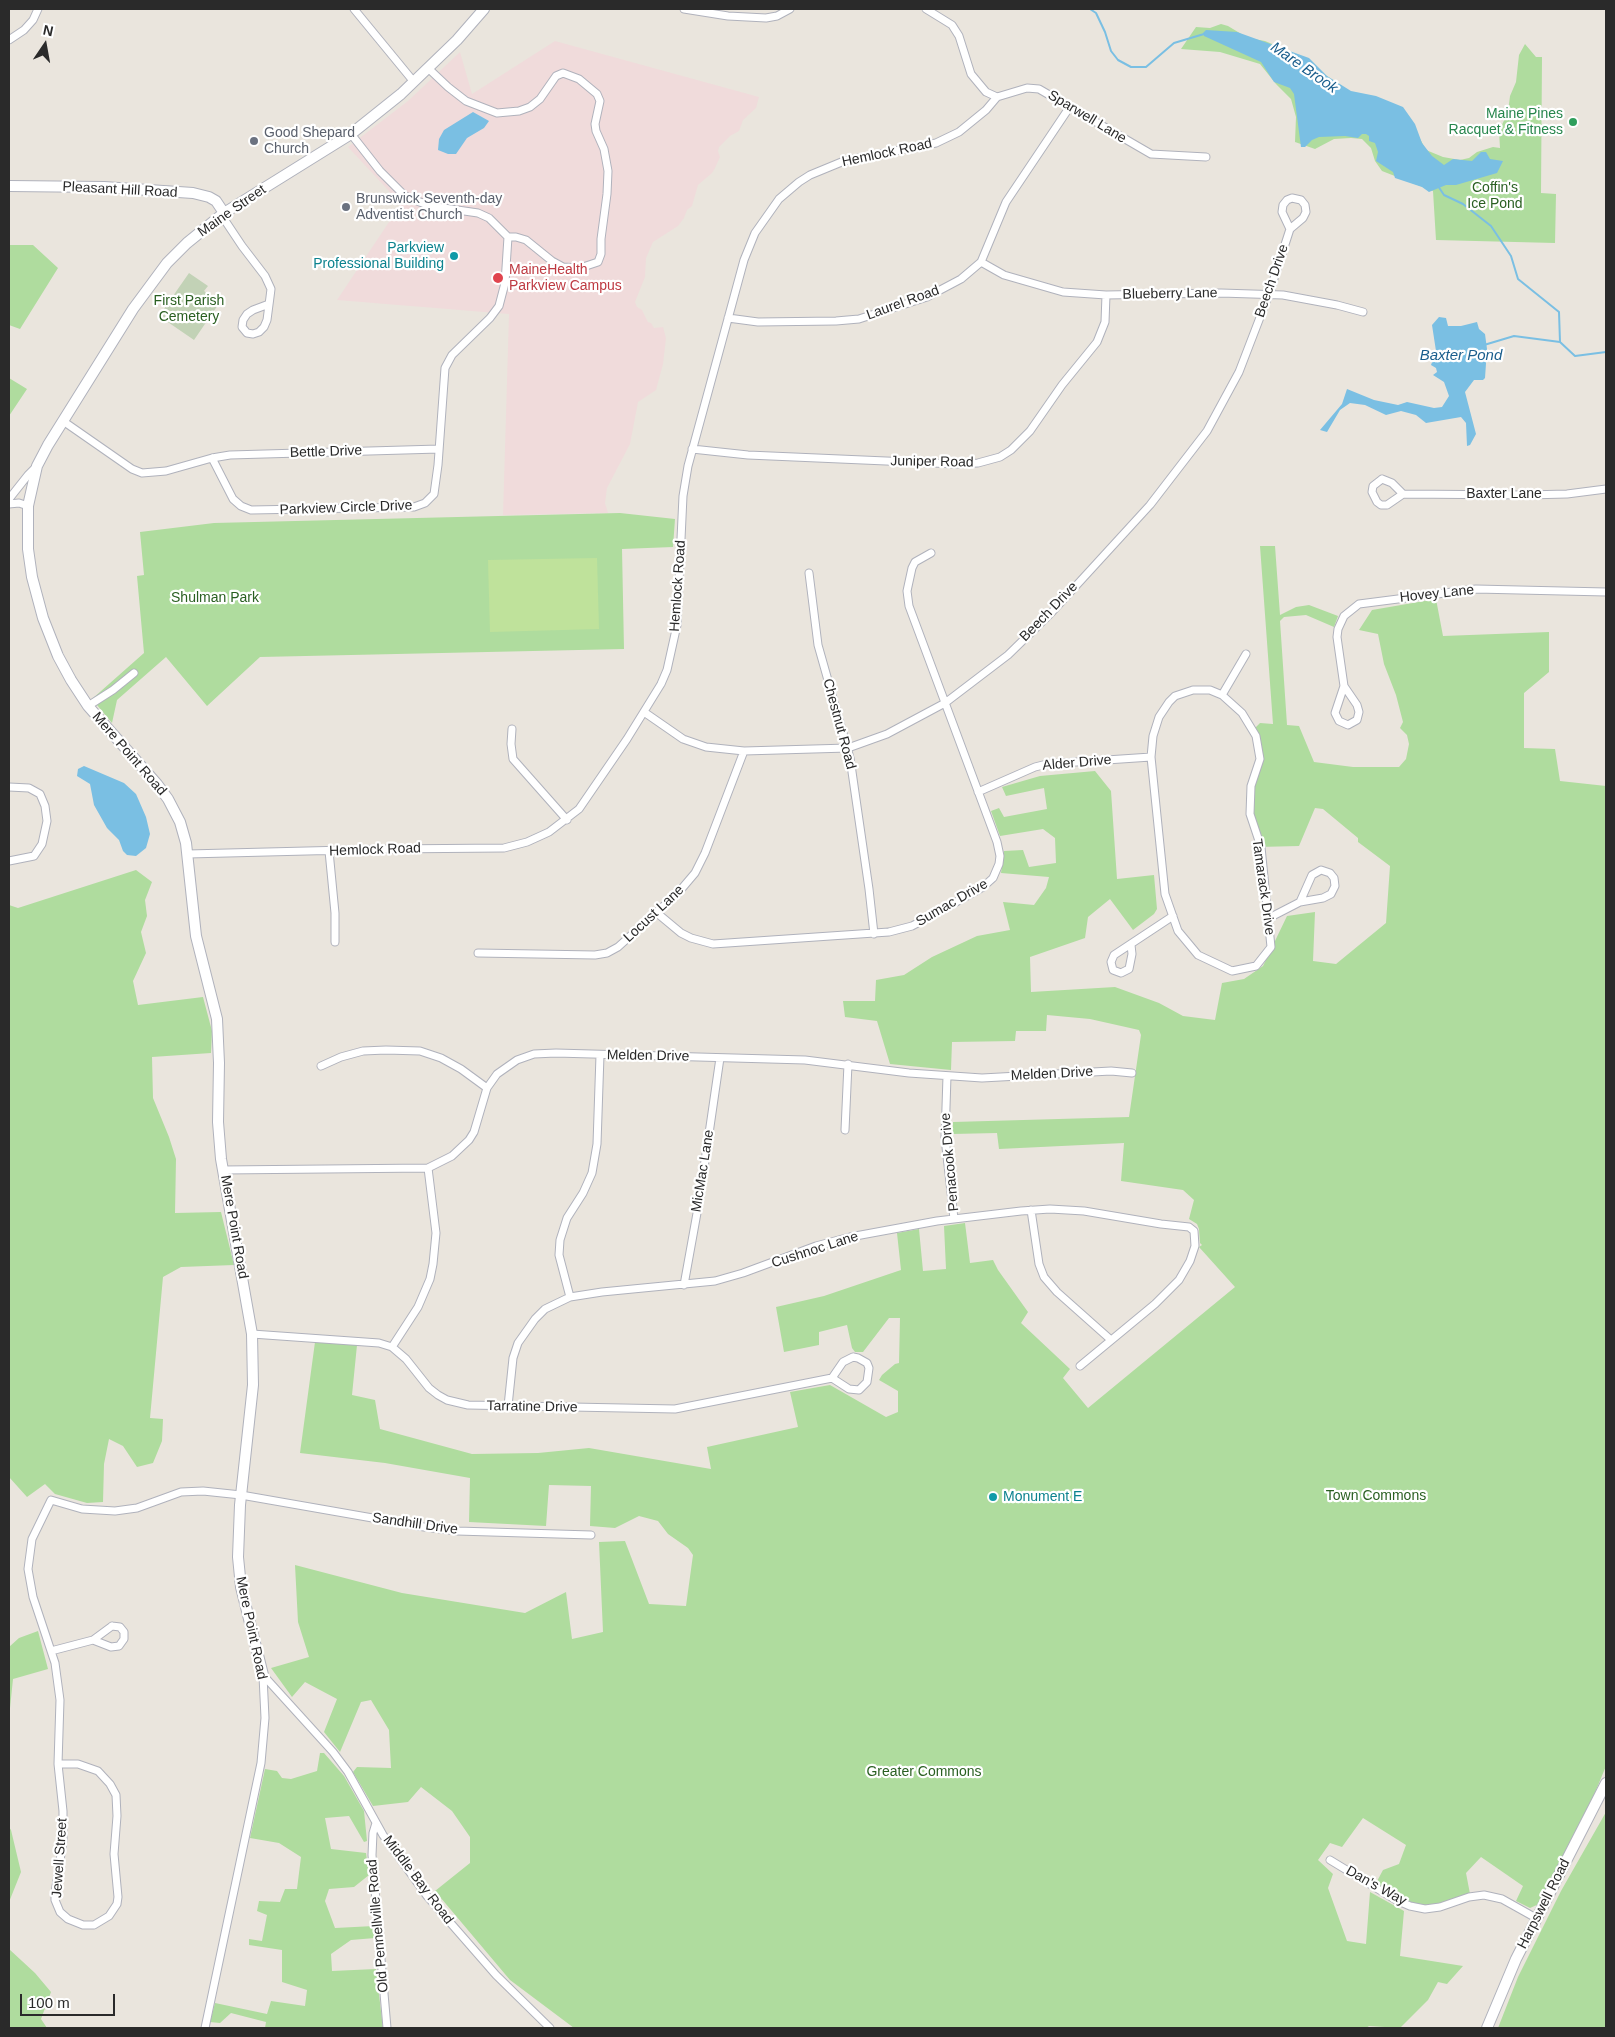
<!DOCTYPE html>
<style>
body{margin:0}
#map{position:relative;width:1615px;height:2037px;overflow:hidden;background:#eae5dd;font-family:Arial,sans-serif}
canvas{display:block}
.frame{position:absolute;inset:0;border:10px solid #2a2a2a;pointer-events:none}
.north{position:absolute;left:20px;top:20px;width:50px;height:50px;-webkit-text-stroke:4px #fff;paint-order:stroke;rotate:12deg;font-size:14px;font-weight:700;line-height:20px;text-align:center;color:#2a2a2a}
.north::after{content:'';display:block;margin:auto;width:18px;height:22px;background:#2a2a2a;clip-path:polygon(50% 0,100% 100%,50% 72%,0 100%)}
.scale{position:absolute;left:20px;top:1994px;width:95px;height:22px;box-sizing:border-box;border:2px solid #2a2a2a;border-top:0;padding-left:6px;font-size:15px;line-height:18px;white-space:nowrap;color:#2a2a2a;-webkit-text-stroke:4px #fff;paint-order:stroke}
</style>
<div id="map">
<canvas width="1615" height="2037"></canvas>
<div class="frame"></div>
<div class="north">N</div>
<div class="scale">100 m</div>
</div>
<script>
const g = document.querySelector('canvas').getContext('2d');
g.lineJoin = 'round';
function paint(path, color) { g.fillStyle = color; g.fill(path, 'evenodd'); }
const poly = rows => new Path2D(rows.map(r => 'M' + r).join(''));
function stroke(path, color, width, dash) { g.strokeStyle = color; g.lineWidth = width; g.lineCap = dash ? 'butt' : 'round'; g.setLineDash(dash || []); g.stroke(path); }
function drawText(font, color, halo, rows, align = 'center') {
  g.font = font + ' Arial,sans-serif'; g.lineWidth = 4.5; g.setLineDash([]); g.textBaseline = 'middle'; g.strokeStyle = halo; g.fillStyle = color; for (const [text, x, y, turn = 0] of rows) {
    g.save(); g.translate(x, y); g.rotate((+turn || 0) * Math.PI / 180); g.textAlign = isNaN(turn) ? turn : align; if (halo) g.strokeText(text, 0, 0); g.fillText(text, 0, 0); g.restore();
  }
}
const medical = poly([
 [555,41,759,97,756,108,743,120,739,131,730,136,719,147,718,151,720,157,715,168,712,173,698,185,692,206,687,210,684,218,678,226,653,242,646,258,645,277,635,302,637,307,642,310,648,322,651,323,654,328,663,327,666,338,663,364,656,390,638,402,630,444,607,488,605,503,608,513,503,515,509,314,337,300,401,204,348,147,408,101,460,52,472,94]
]);
const green = poly([
 [1221,24,1228,26,1248,38,1265,41,1289,51,1419,137,1426,150,1443,157,1460,160,1469,158,1477,152,1493,147,1500,148,1499,131,1508,112,1510,96,1516,82,1519,55,1525,44,1536,57,1542,57,1541,193,1556,194,1555,243,1436,240,1433,191,1382,171,1375,161,1371,148,1362,139,1351,138,1334,139,1315,149,1295,142,1296,117,1291,99,1276,84,1260,64,1220,52,1181,49,1196,27,1210,28],
 [9,245,33,245,58,268,20,329,9,325],
 [9,378,27,389,9,416],
 [620,513,675,519,673,547,622,549,624,649,260,657,207,706,166,657,117,700,112,723,92,699,144,653,137,576,144,575,140,532,214,523],
 [1260,546,1275,546,1280,615,1296,607,1309,605,1338,616,1334,627,1306,615,1284,617,1280,621,1287,725,1299,726,1314,762,1353,767,1399,767,1406,759,1409,744,1407,735,1400,728,1403,722,1396,695,1384,664,1378,634,1359,630,1372,610,1436,599,1443,636,1549,632,1549,672,1524,693,1524,748,1555,749,1560,781,1606,786,1606,1766,1594,1795,1539,1904,1530,1908,1516,1901,1523,1886,1481,1857,1466,1873,1470,1894,1436,1906,1419,1905,1405,1900,1375,1885,1383,1870,1399,1864,1406,1845,1363,1818,1342,1847,1330,1843,1318,1860,1333,1874,1328,1888,1347,1941,1366,1944,1370,1892,1404,1911,1400,1956,1463,1966,1447,1984,1438,1982,1428,2000,1400,2028,1369,2026,1366,2028,574,2028,510,1980,435,1891,470,1863,470,1837,452,1811,421,1787,408,1802,373,1806,353,1772,357,1767,391,1768,389,1730,371,1700,361,1702,340,1752,324,1732,337,1699,305,1682,292,1697,271,1668,309,1657,298,1622,295,1565,402,1593,525,1613,566,1592,572,1639,603,1632,599,1542,625,1541,649,1604,686,1606,693,1555,688,1548,668,1534,658,1521,639,1516,615,1528,590,1526,591,1486,549,1485,546,1526,469,1522,470,1478,385,1463,300,1453,315,1342,357,1345,352,1395,375,1400,380,1429,472,1454,538,1453,589,1448,711,1469,707,1447,798,1427,790,1392,830,1385,886,1417,898,1412,898,1391,879,1380,882,1375,895,1364,899,1363,900,1318,889,1318,863,1352,855,1352,852,1348,847,1325,819,1332,819,1345,784,1352,776,1307,824,1296,901,1270,897,1233,919,1229,923,1271,946,1269,944,1226,965,1223,970,1263,993,1260,998,1270,1028,1312,1021,1323,1070,1369,1063,1378,1088,1408,1235,1287,1199,1247,1202,1245,1200,1243,1199,1229,1197,1224,1189,1219,1194,1200,1183,1190,1121,1181,1124,1143,999,1149,997,1133,952,1134,953,1122,1129,1117,1141,1035,1139,1030,1090,1019,1047,1015,1046,1031,1016,1031,1015,1041,952,1042,951,1070,890,1064,877,1021,845,1017,843,1001,875,1001,876,980,904,975,932,957,977,936,1010,930,1003,902,1034,905,1046,888,1049,877,1001,873,1004,851,1023,850,1029,867,1056,863,1055,838,1043,829,1000,836,991,811,999,808,1004,817,1047,809,1044,788,1006,796,1002,787,1040,776,1095,771,1111,791,1117,879,1154,875,1157,909,1154,914,1133,930,1110,899,1088,917,1085,938,1030,957,1031,992,1115,987,1159,1003,1183,1016,1215,1020,1222,983,1244,979,1263,966,1287,916,1315,912,1313,961,1336,964,1386,923,1390,866,1358,842,1358,838,1323,809,1315,808,1299,846,1258,847,1247,813,1246,799,1258,762,1256,746,1251,732,1260,723,1273,724],
 [136,870,152,882,145,900,147,916,141,932,146,953,133,981,138,1005,203,997,212,1031,211,1053,152,1057,153,1098,169,1137,176,1159,175,1213,221,1212,234,1265,181,1267,163,1277,150,1418,163,1419,162,1441,153,1463,137,1467,123,1446,109,1439,104,1464,103,1502,87,1503,55,1494,45,1484,27,1497,9,1477,9,905,18,908],
 [38,1631,48,1669,13,1679,9,1718,9,1647,19,1638],
 [320,1753,324,1753,344,1776,364,1811,367,1841,364,1842,349,1816,325,1818,331,1849,366,1853,369,1875,354,1887,329,1889,325,1901,335,1928,374,1926,375,1938,351,1940,331,1954,332,1971,376,1969,383,2028,265,2028,266,2022,231,2013,220,2023,210,2022,215,2003,267,2014,271,2001,305,2006,307,1990,282,1982,282,1950,249,1945,249,1939,262,1941,267,1915,257,1911,259,1901,280,1902,285,1889,297,1889,301,1857,279,1843,250,1838,265,1769,277,1771,282,1778,291,1779,317,1771],
 [1606,1812,1606,2028,1498,2028,1518,1977,1561,1891],
 [9,1827,11,1830,21,1872,9,1902],
 [9,1949,35,1973,51,1992,41,2019,47,2028,9,2028]
]);
const cemetery = poly([
 [189,273,208,286,204,291,220,302,194,340,159,316]
]);
const pitch = poly([
 [597,558,599,629,490,632,488,560]
]);
const water = poly([
 [1206,30,1237,32,1309,58,1327,76,1351,91,1376,96,1403,107,1415,124,1422,143,1432,156,1444,165,1453,159,1472,161,1481,152,1486,152,1490,159,1503,161,1497,173,1456,185,1446,185,1429,192,1422,187,1395,178,1393,172,1376,161,1378,152,1375,143,1369,141,1369,136,1366,134,1362,134,1358,138,1345,136,1319,137,1312,140,1305,147,1301,147,1294,94,1290,88,1274,82,1261,62,1204,36,1203,33],
 [473,112,489,121,484,128,467,138,456,154,448,154,438,150,439,139,444,130],
 [1439,317,1446,318,1448,326,1461,326,1477,322,1479,329,1485,334,1487,349,1485,378,1483,380,1474,380,1465,392,1476,434,1470,445,1467,446,1466,423,1461,417,1426,423,1416,415,1401,411,1386,415,1365,405,1350,403,1340,410,1327,432,1320,430,1342,404,1347,389,1374,400,1398,405,1407,402,1434,408,1442,407,1449,396,1444,382,1433,375,1437,372,1436,368,1431,365,1436,351,1432,325],
 [84,766,124,783,136,794,146,817,150,834,146,848,136,856,127,855,123,851,119,840,107,828,94,805,90,784,77,776,78,769]
]);
const stream = poly([
 [1090,9,1096,13,1105,32,1111,51,1118,60,1131,67,1146,67,1174,43,1204,34],
 [1438,186,1444,195,1463,204,1491,226,1511,256,1518,279,1559,312,1560,342,1575,356,1606,352],
 [1484,345,1514,336,1560,342]
]);
const street = poly([
 [354,9,414,82],
 [684,9,728,16,766,18,777,16,790,9],
 [926,9,952,25,959,36,971,74,986,92,997,97,1027,88,1039,89,1151,154,1206,157],
 [9,40,24,30,33,20,38,9],
 [429,69,448,87,466,101,497,113,519,111,530,107,540,99,556,76,563,73,579,79,597,94,600,101,595,124,596,131,604,149,608,171,607,194,601,239,601,254,598,262,580,268,563,267,552,261,526,240,516,237,508,237],
 [1292,198,1301,200,1305,205,1306,212,1303,218,1290,229,1282,212,1283,205,1287,200,1292,198],
 [224,213,226,222,242,246,265,276,271,289,270,297,267,320,264,327,259,332,253,334,247,333,242,327,243,320,247,314,253,310,269,304],
 [981,262,1004,275,1063,292,1106,295,1221,293,1283,295,1337,305,1363,312],
 [728,318,758,322,836,321,859,319,927,297,961,279,981,262,1006,202,1069,108],
 [63,421,132,469,142,473,166,471,212,458,230,455,439,449],
 [692,449,748,455,955,464,978,463,1000,457,1011,450,1030,431,1062,385,1097,342,1105,322,1106,295],
 [212,458,233,499,241,506,251,510,414,507,425,503,434,494,438,465,445,368,452,355,490,318,499,306,505,283,508,237,489,218,478,213,430,206,405,196,380,171,351,134],
 [1382,479,1392,483,1403,494,1387,505,1381,505,1377,502,1372,492,1373,486,1382,479],
 [1403,494,1527,495,1567,494,1606,489],
 [9,499,28,475,37,466],
 [9,504,19,503,28,506],
 [809,573,818,645,850,758,869,889,874,934],
 [1344,686,1337,637,1338,629,1344,616,1359,604,1476,589,1606,592],
 [1344,686,1357,705,1359,712,1357,720,1348,725,1339,721,1335,713,1344,686],
 [1193,690,1210,690,1222,695,1242,713,1256,736,1260,759,1251,786,1250,814,1261,847,1271,947,1256,966,1232,971,1198,955,1178,931,1165,894,1151,757,1153,736,1159,717,1169,702,1175,696,1193,690],
 [1222,695,1246,654],
 [88,706,113,690,134,673],
 [644,712,683,739,706,747,744,751,848,748,887,734,945,703,1008,655,1052,612,1150,505,1207,431,1239,372,1269,294,1290,229],
 [512,729,511,744,513,759,567,820],
 [9,787,29,788,40,794,45,806,47,821,42,844,34,856,9,861],
 [978,792,1035,767,1047,764,1151,757],
 [329,851,335,913,335,942],
 [188,854,386,849,504,848,527,842,549,832,579,809,627,739,661,684,667,670,677,625,683,496,688,466,744,260,755,233,779,199,799,182,810,175,844,161,936,143,959,132,986,110,997,97],
 [657,913,681,933,691,938,713,944,889,932,912,926,933,915,983,887,993,878,999,864,1000,856,997,842,909,606,907,591,912,568,915,562,931,553],
 [1267,919,1300,902,1312,875,1321,870,1330,873,1334,878,1335,886,1331,894,1323,898,1300,902],
 [1131,945,1132,954,1129,969,1121,973,1113,970,1111,962,1114,955,1173,916],
 [478,953,595,955,607,953,618,947,678,893,695,873,705,853,744,751],
 [321,1066,341,1057,363,1051,386,1050,420,1051,441,1058,461,1069,487,1088],
 [947,1076,945,1138,954,1219],
 [845,1130,848,1064],
 [223,1170,428,1168,452,1156,469,1140,474,1132,487,1088,497,1074,517,1060,534,1054,556,1053,805,1060,909,1073,982,1078,1111,1071,1132,1073],
 [1031,1210,1039,1264,1044,1277,1057,1292,1111,1340],
 [684,1285,699,1202,720,1058],
 [570,1297,559,1255,560,1240,567,1218,583,1193,592,1173,597,1144,600,1055],
 [252,1334,379,1343,392,1347,406,1359,429,1388,438,1395,447,1400,468,1405,675,1409,832,1378],
 [392,1347,418,1307,430,1279,433,1264,436,1233,428,1168],
 [853,1357,858,1358,867,1363,869,1368,867,1382,859,1390,849,1389,832,1378,843,1362,853,1357],
 [508,1406,513,1358,518,1343,535,1319,545,1309,570,1297,602,1292,715,1281,743,1273,816,1246,850,1237,937,1221,1021,1211,1050,1209,1084,1211,1161,1224,1189,1227,1194,1231,1195,1246,1190,1261,1179,1280,1155,1304,1080,1366],
 [112,1626,120,1627,124,1632,124,1639,119,1646,111,1647,93,1640,112,1626],
 [51,1651,93,1640],
 [263,1675,333,1752,348,1772,383,1835,427,1896,496,1975,550,2028],
 [58,1764,60,1700,55,1663,33,1597,28,1569,32,1539,51,1500,82,1509,115,1511,137,1508,181,1492,203,1491,241,1495,424,1527,457,1531,591,1535],
 [58,1764,78,1764,98,1771,110,1784,116,1795,117,1816,114,1854,118,1897,117,1904,109,1916,94,1925,83,1925,68,1919,60,1912,55,1900,55,1893,63,1841,63,1811,58,1764],
 [376,1823,373,1833,372,1855,387,2028],
 [1330,1860,1396,1900,1410,1906,1425,1909,1440,1907,1469,1897,1484,1895,1502,1899,1536,1918],
 [205,2028,261,1763,265,1718,263,1676]
]);
const secondary = poly([
 [9,186,104,187,193,193,209,197,216,201,224,213],
 [263,1675,241,1587,238,1557,240,1505,253,1385,252,1334,221,1159,218,1122,219,1063,217,1019,196,936,186,843,180,822,168,799,157,784,88,706,71,680,58,656,43,618,32,577,28,549,28,506,37,466,48,445,133,309,167,263,187,243,224,213,351,134,401,94,457,40,484,9],
 [1487,2028,1516,1959,1606,1783]
]);
const markers = [
 [1573,122,5,"#2e9e5b"],
 [254,141,5,"#6b7280"],
 [346,207,5,"#6b7280"],
 [454,256,5,"#0f9aa8"],
 [498,278,6,"#e0444e"],
 [993,1497,5,"#0f9aa8"]
];
const leisureNames = [
 ["Maine Pines",1563,114],
 ["Racquet & Fitness",1563,130]
];
const streetNames = [
 ["Sparwell Lane",1087,117,31],
 ["Hemlock Road",887,153,-12],
 ["Pleasant Hill Road",120,190,3],
 ["Maine Street",232,211,-35],
 ["Beech Drive",1272,281,-71],
 ["Blueberry Lane",1170,294,-1],
 ["Laurel Road",903,303,-20],
 ["Bettle Drive",326,452,-2],
 ["Juniper Road",932,462,1],
 ["Baxter Lane",1504,494],
 ["Parkview Circle Drive",346,508,-2],
 ["Hemlock Road",678,586,-86],
 ["Hovey Lane",1437,594,-6],
 ["Beech Drive",1049,612,-46],
 ["Chestnut Road",839,724,75],
 ["Mere Point Road",129,754,49],
 ["Alder Drive",1077,763,-5],
 ["Hemlock Road",375,850,-2],
 ["Tamarack Drive",1263,887,82],
 ["Sumac Drive",952,903,-30],
 ["Locust Lane",654,914,-43],
 ["Melden Drive",648,1056,1],
 ["Melden Drive",1052,1074,-3],
 ["Penacook Drive",950,1162,-95],
 ["MicMac Lane",703,1171,-81],
 ["Mere Point Road",234,1227,80],
 ["Cushnoc Lane",815,1250,-18],
 ["Tarratine Drive",532,1407,1],
 ["Sandhill Drive",415,1524,8],
 ["Mere Point Road",251,1628,78],
 ["Jewell Street",60,1858,-86],
 ["Middle Bay Road",418,1880,53],
 ["Dan's Way",1376,1886,29],
 ["Harpswell Road",1544,1904,-63],
 ["Old Pennellville Road",378,1926,-95]
];
const worshipNames = [
 ["Good Shepard",264,133],
 ["Church",264,149],
 ["Brunswick Seventh-day",356,199],
 ["Adventist Church",356,215]
];
const parkNames = [
 ["Coffin's",1495,188],
 ["Ice Pond",1495,204],
 ["First Parish",189,301],
 ["Cemetery",189,317],
 ["Shulman Park",215,598],
 ["Town Commons",1376,1496],
 ["Greater Commons",924,1772]
];
const cultureNames = [
 ["Parkview",444,248],
 ["Professional Building",444,264],
 ["Monument E",1003,1497,"left"]
];
const healthNames = [
 ["MaineHealth",509,270],
 ["Parkview Campus",509,286]
];
const waterNames = [
 ["Mare Brook",1304,68,35],
 ["Baxter Pond",1461,356]
];
paint(medical, '#f0dbdb');
paint(green, '#afdc9e');
paint(cemetery, '#c2d2b6');
paint(pitch, '#bfe29b');
paint(water, '#7abfe3');
stroke(stream, '#7abfe3', 2);
stroke(street, '#b0b2bc', 9);
stroke(secondary, '#b0b2bc', 12);
stroke(street, '#fff', 7);
stroke(secondary, '#fff', 10);
for (const [x, y, r, color] of markers) { const dot = new Path2D(); dot.arc(x, y, r, 0, 2 * Math.PI); g.fillStyle = color; g.fill(dot); stroke(dot, '#fff', 2); }
drawText('14px', '#27864d', '#fff', leisureNames, 'right');
drawText('14px', '#2a2a2a', '#fff', streetNames);
drawText('14px', '#5b616d', '#fff', worshipNames, 'left');
drawText('14px', '#295f21', '#fff', parkNames);
drawText('14px', '#0d838f', '#fff', cultureNames, 'right');
drawText('14px', '#be3a42', '#fff', healthNames, 'left');
drawText('italic 15px', '#1a5e8d', '#fff', waterNames);
</script>
